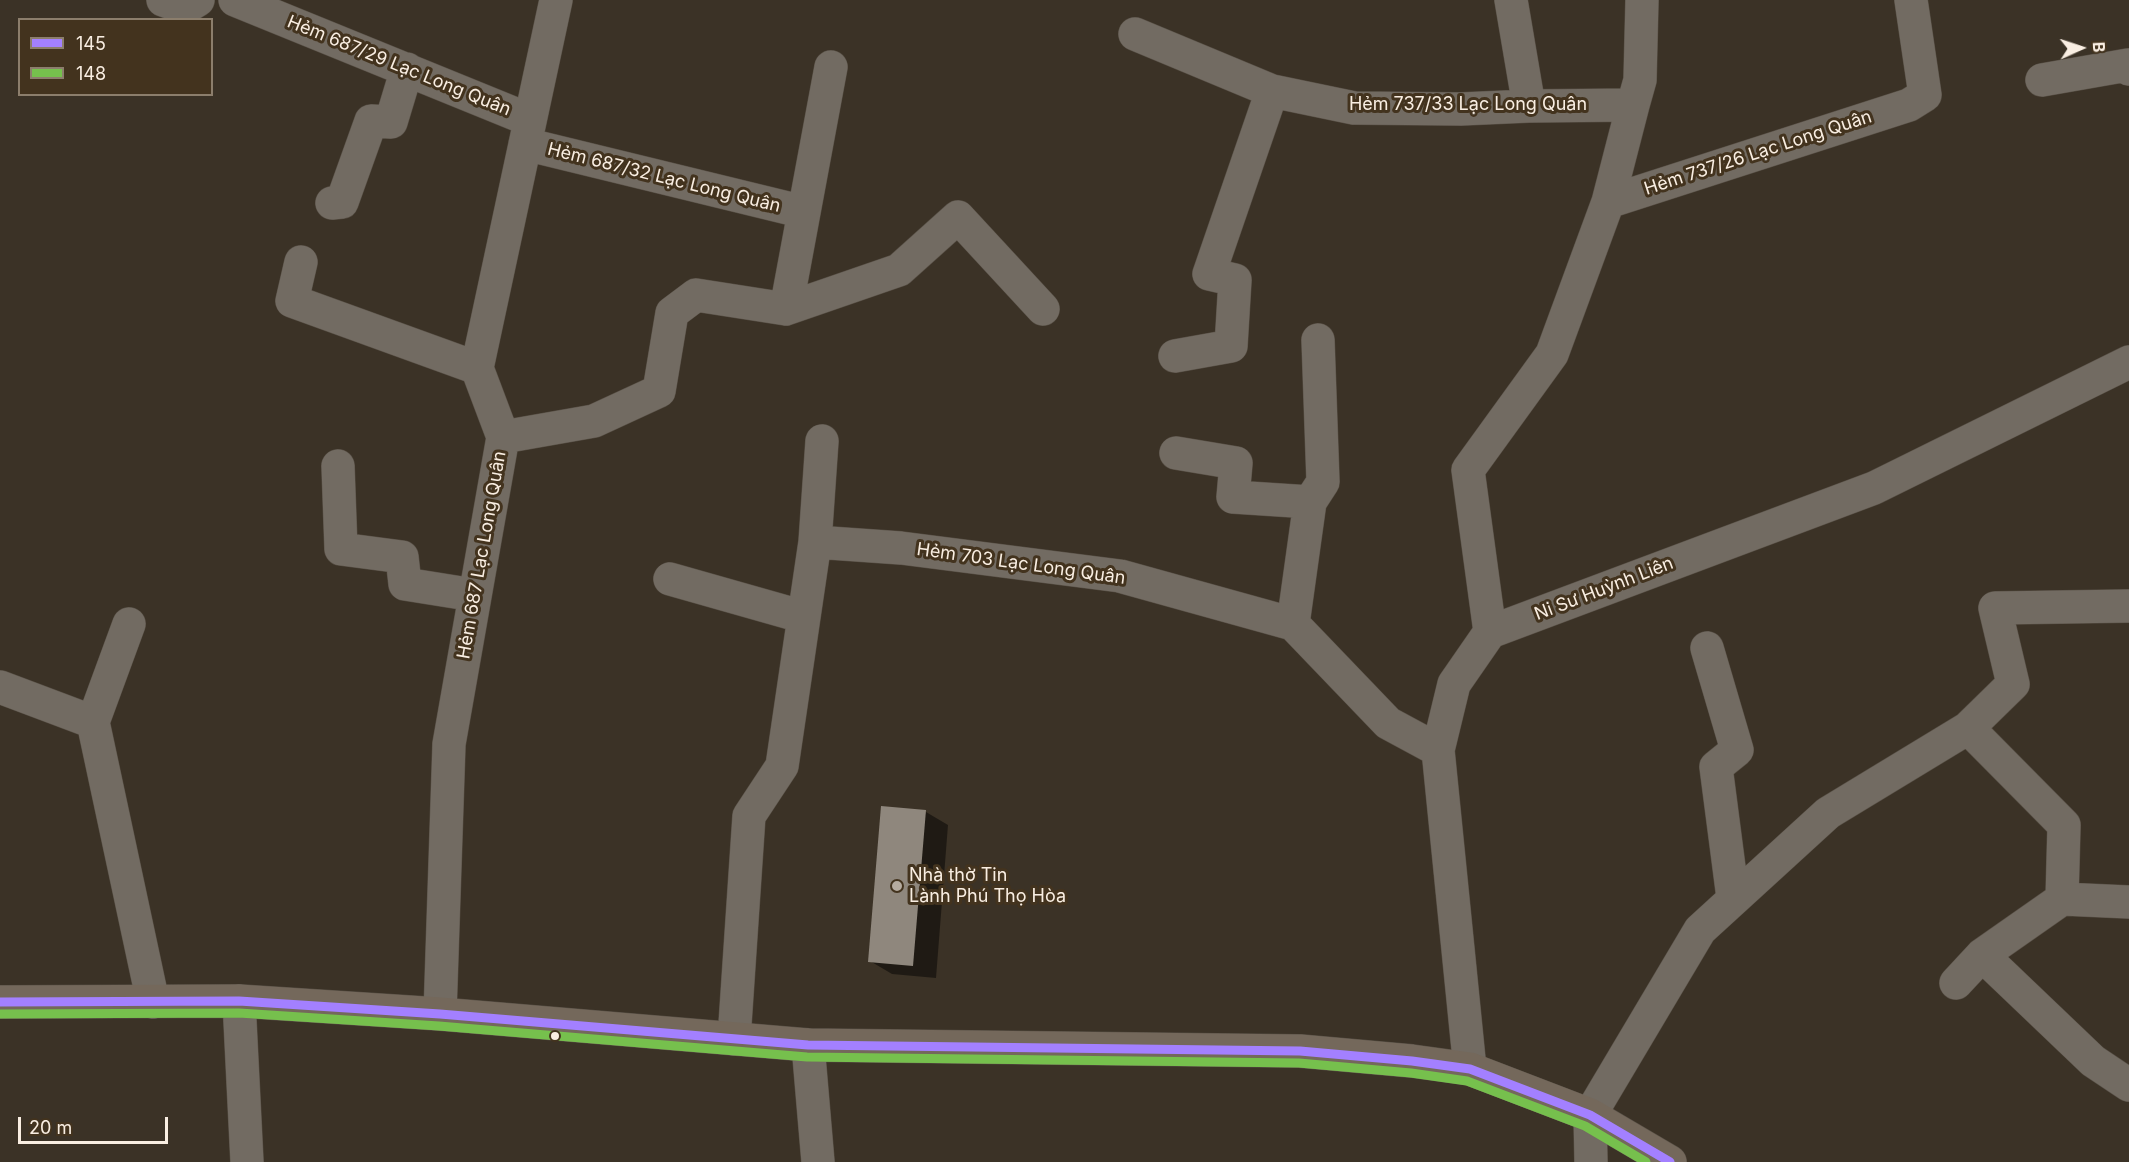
<!DOCTYPE html>
<meta charset="utf-8">
<style>
body{margin:0}
#map{position:relative;width:2129px;height:1162px;overflow:hidden;background:#3b3226;font-family:Inter,sans-serif}
canvas{display:block}
.legend{position:absolute;left:18px;top:18px;width:195px;height:78px;box-sizing:border-box;background:#43331e;border:2px solid #8c7e6c;margin:0;padding:8px 10px;list-style:none;font-size:18px;color:#f9eee2}
.legend li{display:flex;align-items:center;gap:12px;height:30px}
.legend b{width:30px;border:2px solid #8c7e6c}
.north{position:absolute;left:2051px;top:18px;width:60px;height:60px;-webkit-text-stroke:4px #43331e;paint-order:stroke;rotate:87deg;font-size:16px;font-weight:700;line-height:24px;text-align:center;color:#f9eee2}
.north::after{content:'';display:block;margin:auto;width:21px;height:27px;background:#f9eee2;clip-path:polygon(50% 0,100% 100%,50% 72%,0 100%)}
.scale{position:absolute;left:18px;top:1117px;width:150px;height:27px;box-sizing:border-box;border:3px solid #f9eee2;border-top:0;padding-left:8px;font-size:18px;line-height:21px;white-space:nowrap;color:#f9eee2;-webkit-text-stroke:4px #43331e;paint-order:stroke}
</style>
<div id="map">
<canvas width="2129" height="1162"></canvas>
<ul class="legend">
<li><b style="height:8px;background:#a380ff"></b>145</li>
<li><b style="height:8px;background:#76c04d"></b>148</li>
</ul>
<div class="north">B</div>
<div class="scale">20 m</div>
</div>
<script>
const g = document.querySelector('canvas').getContext('2d');
g.lineJoin = 'round';
function paint(path, color) { g.fillStyle = color; g.fill(path, 'evenodd'); }
const poly = rows => new Path2D(rows.map(r => 'M' + r).join(''));
function stroke(path, color, width, dash) { g.strokeStyle = color; g.lineWidth = width; g.lineCap = dash ? 'butt' : 'round'; g.setLineDash(dash || []); g.stroke(path); }
function drawText(font, color, halo, rows, align = 'center') {
  g.font = font + ' Inter,sans-serif'; g.lineWidth = 6; g.setLineDash([]); g.textBaseline = 'middle'; g.strokeStyle = halo; g.fillStyle = color; for (const [text, x, y, turn = 0] of rows) {
    g.save(); g.translate(x, y); g.rotate((+turn || 0) * Math.PI / 180); g.textAlign = isNaN(turn) ? turn : align; if (halo) g.strokeText(text, 0, 0); g.fillText(text, 0, 0); g.restore();
  }
}
const shadow = poly([
 [926,812,948,825,936,978,892,974,870,961]
]);
const building = poly([
 [881,806,926,810,913,966,868,962]
]);
const minor = poly([
 [163,0,185,8,198,0],
 [235,0,530,120],
 [1511,0,1529,106],
 [1135,34,1272,91,1354,108,1461,109,1529,106,1633,105],
 [2042,80,2128,65,2129,69],
 [525,144,804,212],
 [1608,202,1909,105,1925,95,1911,0],
 [332,203,342,202,371,121,391,122,407,69],
 [301,262,292,301,477,368],
 [786,309,831,67],
 [1175,356,1231,346,1235,280,1209,274,1272,91],
 [503,437,594,421,659,391,672,313,696,295,786,309,899,270,958,217,1043,309],
 [1176,453,1236,463,1233,497,1310,502,1293,624,1388,723,1438,750],
 [338,466,341,549,402,557,405,584,474,595],
 [1310,502,1323,482,1318,340],
 [815,542,901,548,1120,576,1293,624],
 [670,579,804,617],
 [1490,632,1468,470,1552,354,1608,202,1633,105,1640,80,1642,0],
 [1707,648,1737,750,1716,767,1733,898],
 [0,687,93,722,153,1002],
 [93,722,129,624],
 [1968,728,2064,825,2062,899],
 [1982,955,2093,1061,2129,1085],
 [1956,983,1982,955,2062,899,2129,902],
 [239,1001,247,1162],
 [440,1014,449,744,503,437,477,368,556,0],
 [734,1039,749,816,782,766,815,542,822,441],
 [808,1045,818,1162],
 [1470,1069,1438,750,1454,684,1490,632,1874,488,2129,362],
 [1591,1162,1590,1115,1700,930,1828,813,1968,728,2013,684,1995,608,2129,606]
]);
const major = poly([
 [0,1002,239,1001,440,1014,808,1045,1300,1051,1412,1061,1470,1069,1590,1115,1670,1162]
]);
const bus1 = poly([
 [0,1002,239,1001,440,1014,808,1045,1300,1051,1412,1061,1470,1069,1590,1115,1670,1162]
]);
const bus2 = poly([
 [0,1014,239,1013,439,1026,807,1057,1299,1063,1411,1073,1467,1081,1585,1126,1646,1162]
]);
const markers = [
 [897,886,6,"#b6aca0"],
 [555,1036,5,"#f9eee2"]
];
const streetNames = [
 ["Hẻm 687/29 Lạc Long Quân",399,66,22],
 ["Hẻm 737/33 Lạc Long Quân",1468,105],
 ["Hẻm 737/26 Lạc Long Quân",1758,153,-18],
 ["Hẻm 687/32 Lạc Long Quân",664,178,14],
 ["Hẻm 687 Lạc Long Quân",482,555,-80],
 ["Hẻm 703 Lạc Long Quân",1021,564,8],
 ["Ni Sư Huỳnh Liên",1604,589,-21]
];
const poiNames = [
 ["Nhà thờ Tin",909,876],
 ["Lành Phú Thọ Hòa",909,897]
];
paint(shadow, '#0007');
paint(building, '#8f877d');
stroke(minor, '#585046', 34);
stroke(major, '#585046', 34);
stroke(minor, '#726b62', 33);
stroke(major, '#74685b', 33);
stroke(bus1, '#a380ff', 9);
stroke(bus2, '#76c04d', 9);
for (const [x, y, r, color] of markers) { const dot = new Path2D(); dot.arc(x, y, r, 0, 2 * Math.PI); g.fillStyle = color; g.fill(dot); stroke(dot, '#43331e', 2); }
drawText('18px', '#f9eee2', '#43331e', streetNames);
drawText('18px', '#f9eee2', '#43331e', poiNames, 'left');
</script>
